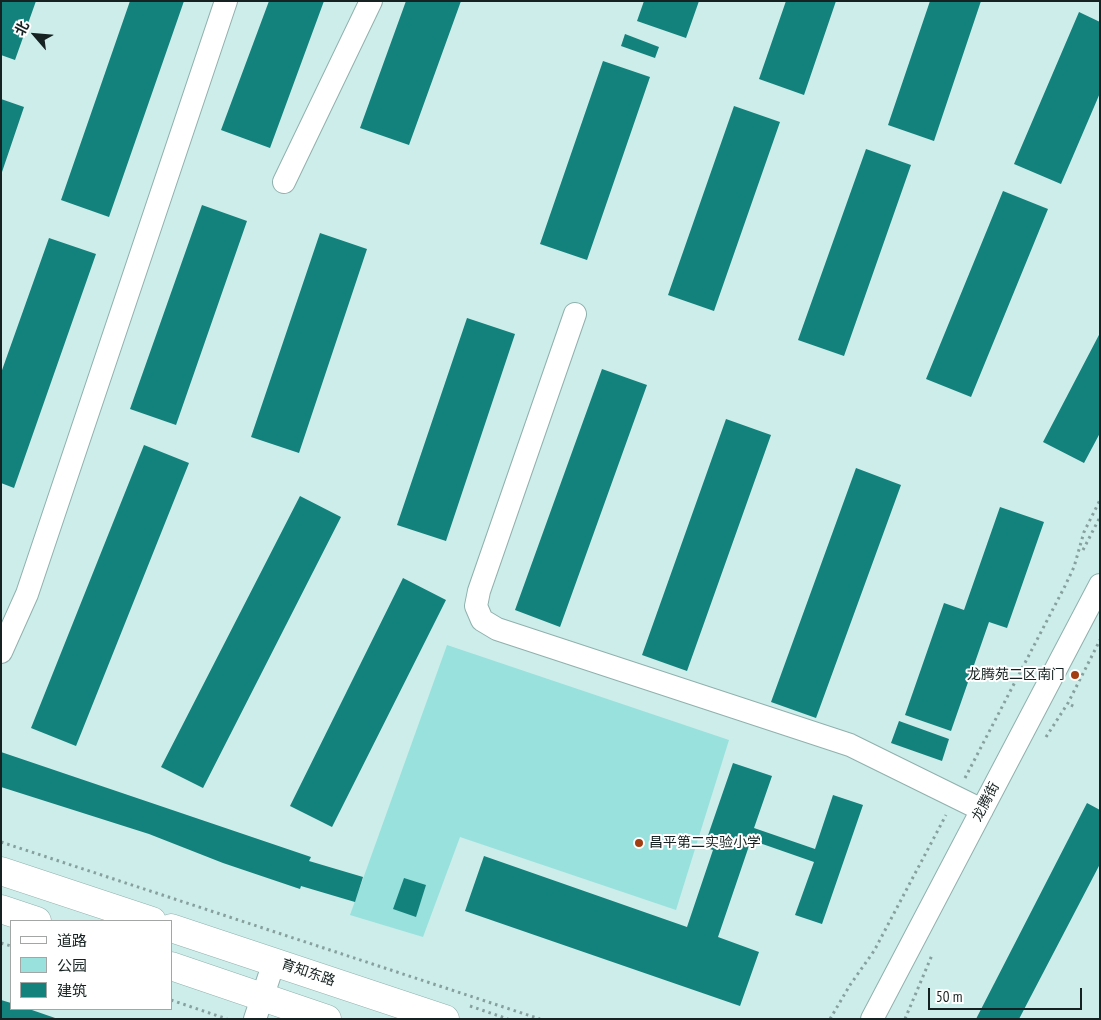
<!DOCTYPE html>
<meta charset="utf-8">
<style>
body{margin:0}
#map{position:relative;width:1101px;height:1020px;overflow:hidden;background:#ccedea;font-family:"PT Sans Narrow","Noto Sans SC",sans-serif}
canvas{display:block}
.frame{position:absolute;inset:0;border:2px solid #162221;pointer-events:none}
.legend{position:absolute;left:10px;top:920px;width:162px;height:90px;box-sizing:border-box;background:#fff;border:1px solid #a2a7a6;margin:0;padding:6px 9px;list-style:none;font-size:15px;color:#162221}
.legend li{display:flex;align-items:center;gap:10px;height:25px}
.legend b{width:25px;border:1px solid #a2a7a6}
.north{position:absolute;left:10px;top:10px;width:50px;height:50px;-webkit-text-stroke:4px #fff;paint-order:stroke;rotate:297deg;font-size:14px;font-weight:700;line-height:20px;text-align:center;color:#162221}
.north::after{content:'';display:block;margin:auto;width:18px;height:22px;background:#162221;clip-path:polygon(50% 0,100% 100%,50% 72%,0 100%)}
.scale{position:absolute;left:928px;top:988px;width:154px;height:22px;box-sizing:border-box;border:2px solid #162221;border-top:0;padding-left:6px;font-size:15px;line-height:18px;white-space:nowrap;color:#162221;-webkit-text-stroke:4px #fff;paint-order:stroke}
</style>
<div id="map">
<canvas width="1101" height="1020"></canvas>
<div class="frame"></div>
<ul class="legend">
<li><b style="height:6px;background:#fff"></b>道路</li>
<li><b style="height:14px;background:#99e1dc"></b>公园</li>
<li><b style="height:14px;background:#13817c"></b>建筑</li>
</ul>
<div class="north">北</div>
<div class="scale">50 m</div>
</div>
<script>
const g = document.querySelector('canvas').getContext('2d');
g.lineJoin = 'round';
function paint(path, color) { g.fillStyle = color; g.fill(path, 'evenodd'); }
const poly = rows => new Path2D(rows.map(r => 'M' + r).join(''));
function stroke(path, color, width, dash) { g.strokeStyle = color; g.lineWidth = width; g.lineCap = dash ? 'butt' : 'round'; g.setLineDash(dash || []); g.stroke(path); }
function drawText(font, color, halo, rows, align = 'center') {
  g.font = font + ' "PT Sans Narrow","Noto Sans SC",sans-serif'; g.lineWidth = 4; g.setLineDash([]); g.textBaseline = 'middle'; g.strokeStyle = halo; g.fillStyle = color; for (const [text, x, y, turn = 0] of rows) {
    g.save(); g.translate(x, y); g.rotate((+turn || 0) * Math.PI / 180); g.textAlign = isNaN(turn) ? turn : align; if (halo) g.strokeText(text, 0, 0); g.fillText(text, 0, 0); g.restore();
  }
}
const green = poly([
 [447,645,729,740,676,910,460,837,423,937,350,915]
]);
const building = poly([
 [1,1,36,1,15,60,1,55],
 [130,1,184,1,109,217,61,200],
 [269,1,324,1,270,148,221,130],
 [406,1,461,1,409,145,360,128],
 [644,1,699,1,686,38,637,21],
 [786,1,836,1,804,95,759,79],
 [930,1,981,1,934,141,888,125],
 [1079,12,1100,22,1100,93,1061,184,1014,164],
 [625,34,659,47,655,58,621,46],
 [603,61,650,77,587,260,540,244],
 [1,99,24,107,2,172,1,172],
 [734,106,780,122,714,311,668,295],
 [866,149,911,165,844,356,798,340],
 [1003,191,1048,209,971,397,926,379],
 [202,205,247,221,176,425,130,409],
 [320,233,367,249,299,453,251,437],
 [49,238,96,254,14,488,1,483,1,373],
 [467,318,515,334,446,541,397,525],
 [1100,333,1100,433,1084,463,1043,442],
 [602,369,647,385,560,627,515,610],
 [726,419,771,435,687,671,642,655],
 [144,445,189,463,76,746,31,728],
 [856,468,901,485,816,718,771,702],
 [300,496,341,517,203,788,161,767],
 [1000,507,1044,522,1007,628,989,622,951,731,905,715,944,603,964,610],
 [403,578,446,600,332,827,290,806],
 [899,721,949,739,942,761,891,743],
 [1,752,311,857,309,861,363,877,355,902,301,886,300,889,223,863,149,834,1,787],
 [733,763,772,776,754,828,815,849,833,795,863,805,822,924,795,915,814,862,751,840,718,937,759,952,740,1006,465,911,484,856,687,927,713,850,704,847],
 [1087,803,1100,810,1100,864,1019,1019,976,1019],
 [404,878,426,885,416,917,393,909],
 [1,1000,11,1003,11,1009,29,1009,58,1019,1,1019]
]);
const path = poly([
 [1083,550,1100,517],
 [1099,651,1100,651],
 [1071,705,1075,707],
 [1046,737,1068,703,1100,640],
 [965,778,1065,586,1074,567,1084,532,1100,500],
 [1,842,540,1019],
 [1,943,11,946],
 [171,1000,227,1019],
 [470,1006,508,1019],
 [830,1019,850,985,874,951,946,815],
 [905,1019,932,955]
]);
const minor = poly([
 [284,182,371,1],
 [575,314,479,591,476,606,482,620,497,629,850,745,982,810],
 [1,652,27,594,226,1],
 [255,1019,274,962],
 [872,1019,1100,585]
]);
const major = poly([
 [1,871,152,921],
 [1,909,37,921],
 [171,928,445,1019],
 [171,966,327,1019]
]);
const markers = [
 [1075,675,5,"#a33d12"],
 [639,843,5,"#a33d12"]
];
const poiNames = [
 ["龙腾苑二区南门",1065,675],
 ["昌平第二实验小学",649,843,"left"]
];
const streetNames = [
 ["龙腾街",986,802,-62],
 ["育知东路",308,973,19]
];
paint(green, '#99e1dc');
paint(building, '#13817c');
stroke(minor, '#90b0ad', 24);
stroke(major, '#90b0ad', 29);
stroke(path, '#87a09e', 3, [2.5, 4]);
stroke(minor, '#fff', 22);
stroke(major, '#fff', 28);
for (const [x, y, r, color] of markers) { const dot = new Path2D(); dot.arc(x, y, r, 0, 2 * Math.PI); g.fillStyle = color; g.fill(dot); stroke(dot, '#fff', 2); }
drawText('14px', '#162221', '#fff', poiNames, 'right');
drawText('14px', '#162221', '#fff', streetNames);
</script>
